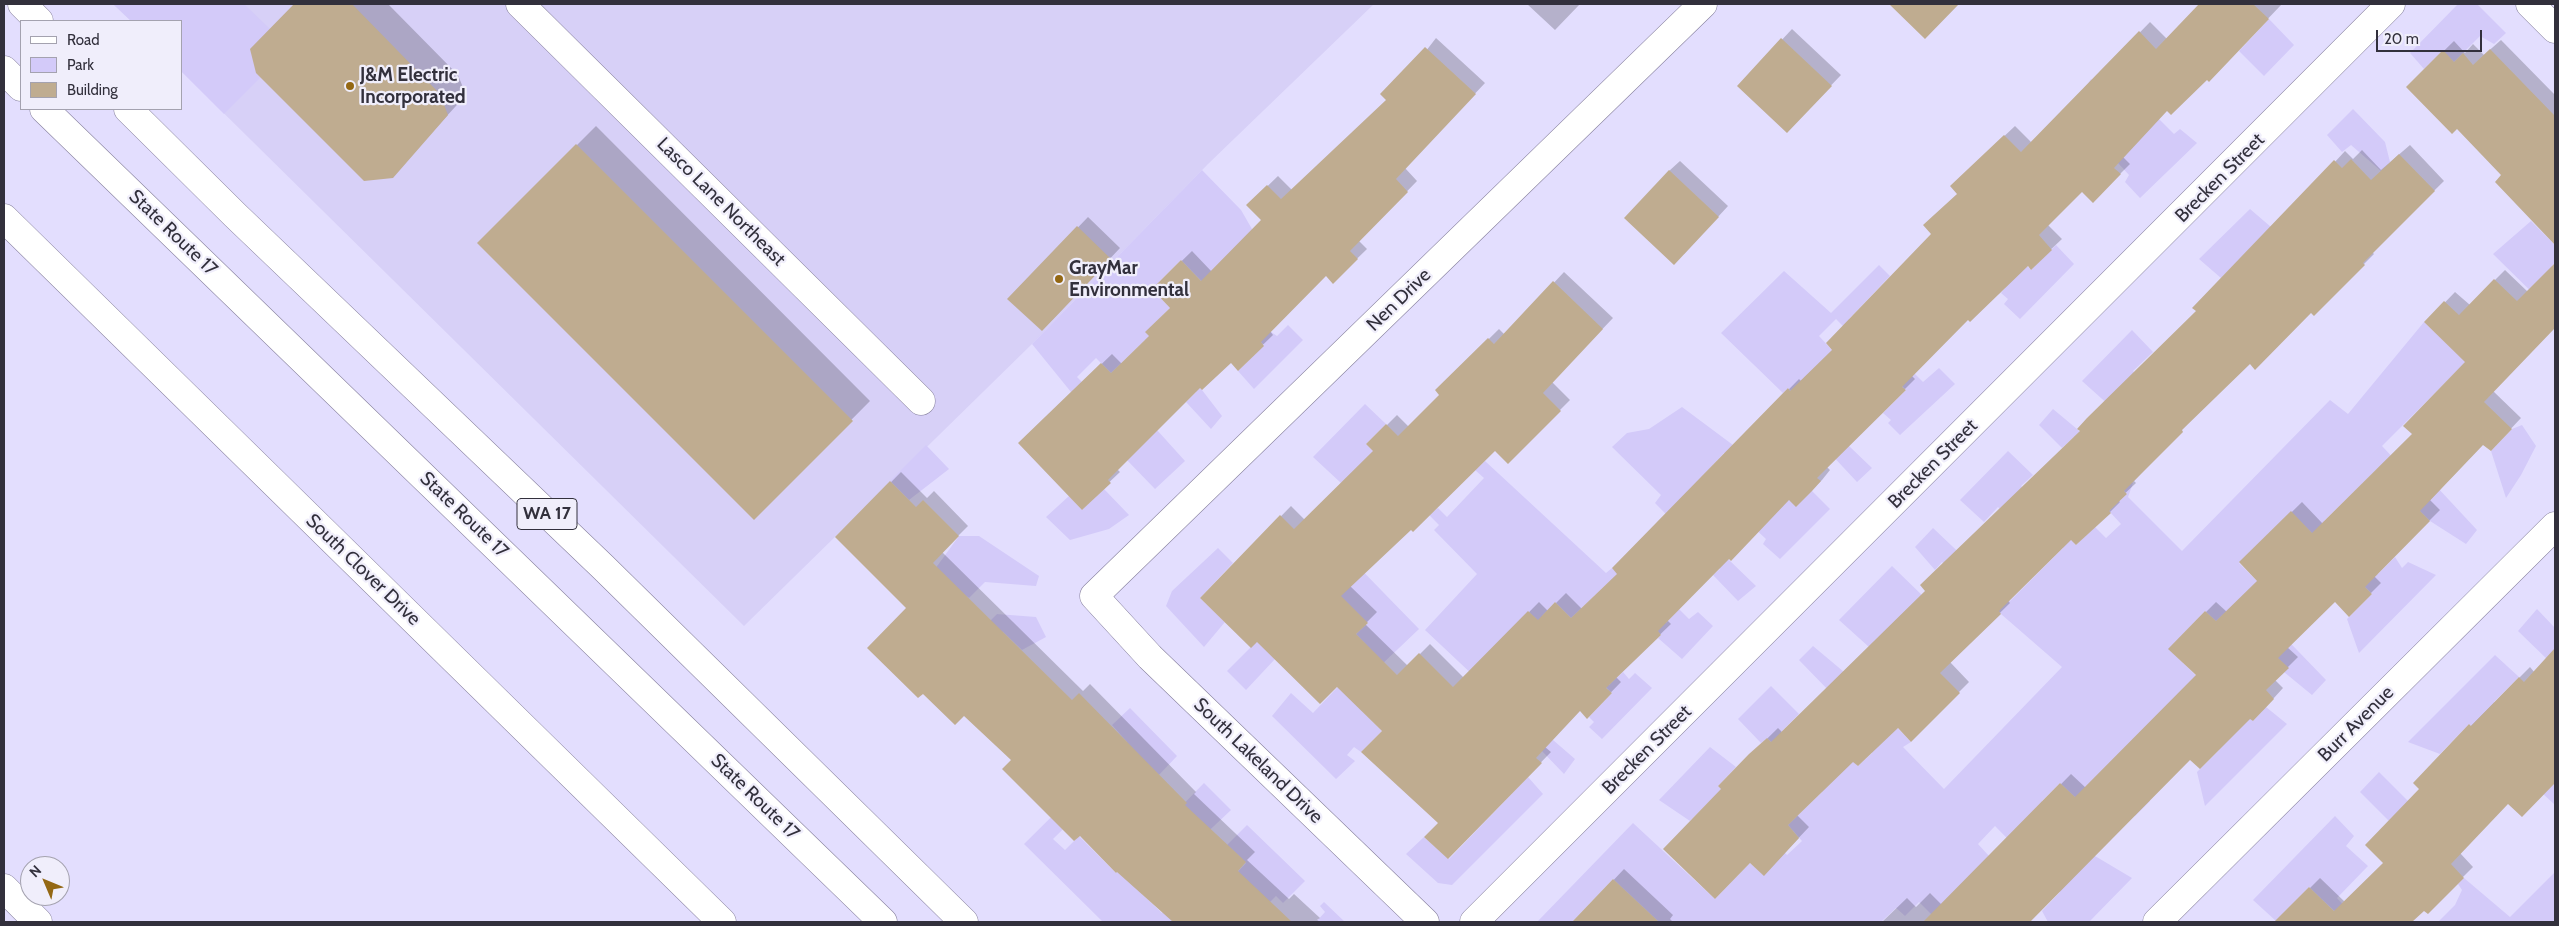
<!DOCTYPE html>
<style>
body{margin:0}
#map{position:relative;width:2559px;height:926px;overflow:hidden;background:#e3defe;font-family:Cabin,sans-serif}
canvas{display:block}
.frame{position:absolute;inset:0;border:5px solid #32303c;pointer-events:none}
.legend{position:absolute;left:20px;top:20px;width:162px;height:90px;box-sizing:border-box;background:#f0eefb;border:1px solid #a4a2af;margin:0;padding:6px 9px;list-style:none;font-size:15px;color:#32303c}
.legend li{display:flex;align-items:center;gap:10px;height:25px}
.legend b{width:25px;border:1px solid #a4a2af}
.north{position:absolute;left:20px;top:856px;width:50px;height:50px;box-sizing:border-box;background:#f0eefb;border:1px solid #a4a2af;border-radius:50%;rotate:315deg;font-size:14px;font-weight:700;line-height:20px;text-align:center;color:#32303c}
.north::after{content:'';display:block;margin:auto;width:18px;height:22px;background:#946814;clip-path:polygon(50% 0,100% 100%,50% 72%,0 100%)}
.scale{position:absolute;left:2376px;top:30px;width:106px;height:22px;box-sizing:border-box;border:2px solid #32303c;border-top:0;padding-left:6px;font-size:15px;line-height:18px;white-space:nowrap;color:#32303c;-webkit-text-stroke:4px #f0eefb;paint-order:stroke}
</style>
<div id="map">
<canvas width="2559" height="926"></canvas>
<div class="frame"></div>
<ul class="legend">
<li><b style="height:6px;background:#fff"></b>Road</li>
<li><b style="height:14px;background:#d3caf9"></b>Park</li>
<li><b style="height:14px;background:#bfac90"></b>Building</li>
</ul>
<div class="north">N</div>
<div class="scale">20 m</div>
</div>
<script>
const g = document.querySelector('canvas').getContext('2d');
g.lineJoin = 'round';
function paint(path, color) { g.fillStyle = color; g.fill(path, 'evenodd'); }
const poly = rows => new Path2D(rows.map(r => 'M' + r).join(''));
function stroke(path, color, width, dash) { g.strokeStyle = color; g.lineWidth = width; g.lineCap = dash ? 'butt' : 'round'; g.setLineDash(dash || []); g.stroke(path); }
function drawText(font, color, halo, rows, align = 'center') {
  g.font = font + ' Cabin,sans-serif'; g.lineWidth = 4.5; g.setLineDash([]); g.textBaseline = 'middle'; g.strokeStyle = halo; g.fillStyle = color; for (const [text, x, y, turn = 0] of rows) {
    g.save(); g.translate(x, y); g.rotate((+turn || 0) * Math.PI / 180); g.textAlign = isNaN(turn) ? turn : align; if (halo) g.strokeText(text, 0, 0); g.fillText(text, 0, 0); g.restore();
  }
}
const built = poly([
 [113,4,1374,4,1208,164,1032,344,744,626,181,71,181,21,131,21]
]);
const green = poly([
 [113,4,244,4,270,29,261,77,224,114,181,71,181,21,131,21],
 [2458,4,2477,4,2506,33,2494,44,2480,36,2454,62,2443,51,2424,69,2410,53],
 [2269,19,2294,45,2264,76,2239,51],
 [2091,79,2125,113,2151,111,2174,134,2180,129,2197,143,2140,198,2125,182,2129,175,2118,163,2087,85],
 [2353,109,2385,142,2390,162,2381,171,2351,145,2342,152,2327,135],
 [1202,170,1241,210,1252,229,1258,323,1277,336,1288,325,1303,340,1254,389,1238,371,1264,345,1181,260,1152,289,1170,308,1146,332,1202,390,1222,416,1211,429,1186,402,1196,392,1145,340,1111,373,1096,358,1077,377,1143,444,1157,430,1185,461,1155,489,1123,456,1032,344],
 [1971,208,2031,270,2056,245,2074,264,2020,319,2004,304,2008,299,2001,293,2005,288,1991,274],
 [2250,209,2271,227,2221,278,2199,259],
 [2531,221,2555,245,2555,263,2552,266,2555,270,2555,315,2493,254],
 [1879,265,1890,276,1849,319,1893,352,1923,382,1939,368,1955,384,1900,435,1888,423,1891,420,1883,413,1906,390,1836,319,1819,336,1832,350,1849,446,1872,468,1857,482,1829,452,1840,438,1788,388,1783,393,1721,333,1784,271,1831,313],
 [2424,322,2466,362,2382,446,2413,479,2423,472,2477,530,2466,544,2430,521,2377,469,2324,521,2378,574,2395,557,2402,568,2408,562,2436,575,2359,653,2347,619,2372,594,2291,512,2239,563,2283,607,2269,621,2326,680,2312,695,2284,672,2288,668,2228,610,2216,621,2205,611,2169,649,2234,713,2240,708,2253,721,2266,707,2287,724,2205,806,2197,772,2219,750,2126,777,2150,801,2135,816,2075,797,2060,783,2042,801,2095,856,2132,878,2089,922,2048,922,2042,911,2060,892,1995,826,1978,844,1989,856,1984,915,1976,922,1939,922,1919,902,1905,916,1896,908,1881,922,1659,922,1613,879,1572,922,1537,922,1633,823,1715,899,1750,863,1764,875,1712,799,1690,821,1659,800,1710,747,1736,767,1718,786,1787,855,1802,841,1788,825,1822,792,1767,738,1761,743,1738,719,1771,686,1799,714,1781,732,1818,770,1841,749,1858,766,1872,753,1832,694,1799,660,1813,646,1844,672,1911,742,1903,747,1944,789,2062,667,2001,614,1974,585,1968,589,1942,562,1935,570,1915,547,1933,528,2010,601,2063,548,2010,519,1998,507,1984,522,1960,500,2008,451,2033,475,2021,486,2076,545,2095,527,2106,538,2121,524,2109,511,2127,494,2074,437,2062,448,2039,425,2053,409,2077,429,2133,483,2128,497,2182,551,2330,400,2348,414],
 [2132,330,2153,352,2133,371,2177,416,2120,415,2082,381],
 [1365,404,1386,424,1366,444,1434,511,1438,508,1447,517,1484,478,1475,470,1485,461,1606,573,1612,568,1666,623,1679,609,1689,619,1698,612,1713,626,1682,659,1658,638,1661,635,1610,581,1571,618,1555,602,1542,616,1609,685,1623,672,1629,679,1635,673,1652,688,1602,739,1589,727,1594,722,1589,717,1612,693,1528,611,1553,740,1575,759,1564,774,1540,749,1543,741,1425,630,1477,574,1434,530,1439,525,1374,459,1341,483,1313,457],
 [1682,407,1733,445,1812,491,1830,509,1780,559,1763,544,1766,539,1736,511,1724,453,1674,507,1756,586,1738,601,1713,575,1720,569,1655,503,1661,495,1612,447,1627,433,1649,429],
 [2522,425,2536,446,2521,475,2506,498,2491,451,2512,429],
 [926,445,949,469,909,500,890,481],
 [1104,489,1129,515,1109,529,1070,540,1046,517,1069,496,1082,510],
 [959,536,979,536,1039,576,1036,586,985,582,969,598,932,573],
 [1218,548,1233,563,1200,598,1225,622,1204,647,1166,606,1172,591],
 [1345,553,1419,629,1378,668,1362,711,1382,731,1361,752,1354,747,1347,755,1355,761,1336,779,1272,716,1291,693,1313,713,1372,651,1356,634,1368,623,1275,659,1246,690,1227,671],
 [1892,566,1927,600,1869,647,1839,620],
 [2537,609,2555,628,2555,664,2551,663,2518,631],
 [997,614,1036,617,1046,637,1022,650,1003,632,985,650,983,628],
 [2495,655,2519,677,2494,702,2518,726,2496,749,2469,724,2440,754,2408,742],
 [1130,708,1177,756,1159,775,1150,767,1105,788,1053,839,1065,850,1079,836,1116,873,1204,783,1231,810,1142,894,1162,913,1178,896,1198,914,1246,863,1227,845,1247,825,1305,881,1283,903,1276,896,1270,902,1244,893,1216,922,1103,922,1024,844,1127,742,1112,725],
 [2555,764,2555,805,2528,780,2539,766],
 [2379,772,2408,801,2424,816,2389,821,2360,792],
 [1528,777,1543,794,1452,885,1438,883,1406,854,1424,837,1449,859],
 [2335,816,2354,836,2346,846,2368,866,2337,898,2360,922,2346,922,2309,887,2276,921,2253,900],
 [2555,872,2555,922,2438,922,2455,905,2462,890,2458,884,2464,878,2510,917],
 [1324,902,1345,922,1316,922,1325,912,1320,906]
]);
const shadow = poly([
 [295,4,388,4,458,75,466,95,392,176,252,49],
 [1527,4,1580,4,1555,30],
 [1890,4,1958,4,1925,37],
 [2200,4,2282,4,2219,70,2168,109,2123,157,2130,164,2093,201,2082,190,2048,225,2062,239,2031,268,2028,264,1968,318,1912,376,1915,379,1827,467,1830,470,1822,480,1796,505,1790,498,1667,620,1671,624,1616,677,1621,682,1587,717,1580,710,1545,747,1551,752,1448,858,1439,823,1384,731,1338,685,1257,640,1201,598,1291,506,1305,520,1375,451,1368,444,1397,415,1409,427,1441,395,1437,390,1499,329,1505,335,1564,272,1613,318,1552,382,1570,400,1508,462,1495,449,1350,586,1377,612,1365,624,1408,666,1430,644,1464,678,1539,602,1548,611,1566,593,1582,609,1619,573,1613,568,1799,379,1801,381,1834,350,1933,234,1959,193,1962,176,2015,126,2032,143,2150,22,2167,39],
 [1792,29,1841,75,1797,121,1739,86],
 [1436,38,1485,83,1405,168,1417,181,1359,241,1367,249,1333,282,1326,274,1270,331,1273,335,1238,369,1231,362,1200,386,1117,469,1120,472,1082,508,1030,433,1112,354,1122,364,1151,336,1171,308,1153,289,1192,251,1212,272,1263,220,1248,205,1278,176,1292,190,1388,100],
 [2501,40,2555,95,2555,242,2496,182,2503,175,2457,128,2407,87,2454,41,2465,53,2473,44,2484,55],
 [596,126,870,401,754,518,479,243],
 [2410,145,2444,181,2372,252,2374,254,2314,314,2311,312,2250,363,2191,420,2134,481,2136,483,2118,500,2120,502,2110,512,2071,538,2008,601,2010,603,1950,662,1969,682,1959,692,1898,726,1853,760,1797,815,1809,827,1774,864,1723,789,1729,776,1778,728,1782,732,1927,590,2198,311,2345,151,2353,159,2362,150,2381,170],
 [1680,161,1728,206,1684,254,1669,171],
 [1088,217,1120,248,1052,320,1009,299],
 [2505,270,2528,292,2540,280,2555,295,2555,315,2553,317,2555,320,2555,327,2493,391,2521,418,2491,450,2484,443,2430,500,2440,510,2374,576,2381,583,2349,615,2335,600,2287,647,2298,657,2275,680,2283,688,2263,710,2190,759,2029,922,1882,922,1907,898,1916,907,1930,893,1942,905,2071,774,2086,788,2197,675,2206,612,2216,602,2227,612,2258,581,2241,562,2302,502,2323,524,2413,434,2467,362,2426,322,2455,292,2470,305],
 [901,472,927,498,934,491,968,526,942,552,1083,691,1090,684,1196,792,1194,794,1255,852,1247,860,1289,899,1294,894,1320,918,1317,920,1320,922,1176,922,1117,870,1012,760,908,608,837,537],
 [2555,653,2555,781,2522,815,2508,802,2460,853,2473,867,2428,912,2424,909,2410,922,2276,922,2320,878,2345,902,2385,863,2420,789,2414,783,2530,667,2535,673],
 [1624,869,1673,915,1670,919,1673,922,1574,922]
]);
const building = poly([
 [294,4,352,4,440,94,448,115,393,178,364,181,256,73,250,49],
 [1889,4,1959,4,1925,39],
 [2199,4,2253,4,2269,19,2209,82,2207,80,2171,115,2167,111,2114,168,2121,174,2093,203,2082,192,2039,235,2052,250,2031,270,2028,266,1970,322,1968,320,1902,387,1906,390,1817,478,1821,481,1812,491,1796,507,1789,500,1731,561,1729,559,1658,631,1661,635,1606,688,1612,693,1587,719,1580,711,1536,758,1542,763,1448,859,1424,837,1438,823,1361,752,1382,731,1337,687,1320,704,1257,642,1251,648,1200,598,1280,515,1294,529,1373,451,1366,444,1386,424,1398,436,1439,395,1435,390,1488,338,1494,344,1553,281,1603,329,1543,393,1561,411,1508,464,1495,451,1413,532,1411,530,1341,596,1368,623,1356,634,1397,675,1419,653,1453,687,1528,611,1538,620,1555,602,1571,618,1617,574,1612,568,1788,388,1790,391,1832,350,1826,343,1931,234,1923,225,1957,194,1950,186,2004,135,2021,152,2139,31,2156,49],
 [1781,38,1832,86,1787,133,1737,86],
 [1425,47,1476,94,1396,179,1408,192,1350,251,1358,259,1333,284,1326,276,1261,342,1264,346,1238,371,1231,363,1202,390,1200,388,1108,480,1111,483,1082,510,1018,443,1101,363,1111,373,1149,336,1145,332,1170,308,1152,289,1181,260,1201,281,1261,220,1246,205,1267,185,1281,199,1386,100,1380,94],
 [2490,49,2555,116,2555,245,2495,182,2501,175,2457,129,2452,134,2406,87,2443,50,2454,62,2463,53,2473,65],
 [576,144,853,421,754,520,477,243],
 [2399,154,2435,191,2363,263,2365,265,2314,316,2311,313,2255,370,2250,364,2182,430,2183,432,2124,491,2127,494,2109,511,2111,513,2076,545,2071,540,1999,611,2001,614,1940,673,1960,693,1911,742,1898,728,1858,766,1853,762,1788,825,1799,838,1764,876,1750,863,1715,899,1663,849,1721,789,1718,786,1749,754,1767,738,1771,742,1925,591,1920,585,2080,431,2077,429,2087,418,2196,311,2192,308,2334,160,2342,168,2351,159,2371,180],
 [1669,170,1719,217,1674,265,1624,218],
 [1077,226,1111,259,1042,331,1007,299],
 [2555,263,2555,328,2484,402,2512,429,2491,451,2483,445,2420,511,2430,521,2365,587,2372,594,2349,617,2335,602,2278,658,2289,668,2266,690,2274,699,2253,721,2250,719,2200,769,2190,760,2030,922,1923,922,2060,783,2075,797,2196,675,2168,649,2205,611,2216,621,2257,581,2239,562,2291,511,2312,533,2412,434,2403,426,2465,362,2424,322,2444,301,2459,315,2494,279,2517,301],
 [890,481,916,507,923,500,959,536,933,563,1072,700,1079,693,1187,803,1185,805,1246,862,1238,871,1292,922,1173,922,1117,872,1116,873,1080,836,1074,841,1002,769,1011,760,964,716,955,725,923,694,918,698,867,648,906,608,835,537],
 [2555,648,2555,783,2522,817,2508,804,2451,864,2464,878,2428,914,2424,911,2412,922,2274,922,2309,887,2334,911,2383,863,2365,845,2419,789,2413,783,2469,724,2471,726,2519,677,2524,682],
 [1613,879,1659,922,1572,922]
]);
const street = poly([
 [520,4,921,401],
 [2530,4,2555,29],
 [4,888,38,922],
 [1425,922,1150,657,1094,596,1703,4],
 [1474,922,2391,4],
 [2157,922,2555,526]
]);
const secondary = poly([
 [4,218,722,922]
]);
const highway = poly([
 [22,4,39,21],
 [4,70,21,87],
 [44,109,883,922],
 [128,109,235,215,603,567,964,922]
]);
const markers = [
 [350,86,5,"#946814"],
 [1059,279,5,"#946814"]
];
const shields = [
 [547,514,60]
];
const shieldNames = [
 ["WA 17",547,514]
];
const poiNames = [
 ["J&M Electric",360,75],
 ["Incorporated",360,97],
 ["GrayMar",1069,268],
 ["Environmental",1069,290]
];
const streetNames = [
 ["Brecken Street",2220,178,-45],
 ["Lasco Lane Northeast",721,202,45],
 ["State Route 17",173,233,44],
 ["Nen Drive",1399,300,-44],
 ["Brecken Street",1933,464,-45],
 ["State Route 17",464,515,44],
 ["South Clover Drive",363,570,44],
 ["Burr Avenue",2356,724,-45],
 ["Brecken Street",1647,750,-45],
 ["South Lakeland Drive",1258,761,44],
 ["State Route 17",755,797,44]
];
paint(built, '#d7d0f7');
paint(green, '#d3caf9');
paint(shadow, '#0003');
paint(building, '#bfac90');
stroke(street, '#857f9c', 29);
stroke(secondary, '#857f9c', 29);
stroke(highway, '#857f9c', 29);
stroke(street, '#fff', 28);
stroke(secondary, '#fff', 28);
stroke(highway, '#fff', 28);
for (const [x, y, r, color] of markers) { const dot = new Path2D(); dot.arc(x, y, r, 0, 2 * Math.PI); g.fillStyle = color; g.fill(dot); stroke(dot, '#f0eefb', 2); }
for (const [x, y, w] of shields) { const box = new Path2D(); box.roundRect(x - w / 2, y - 15.5, w, 31, 4); g.fillStyle = '#f0eefb'; g.fill(box); stroke(box, '#32303c', 1); }
drawText('bold 18px', '#32303c', null, shieldNames);
drawText('bold 19px', '#32303c', '#f0eefb', poiNames, 'left');
drawText('19px', '#32303c', '#f0eefb', streetNames);
</script>
